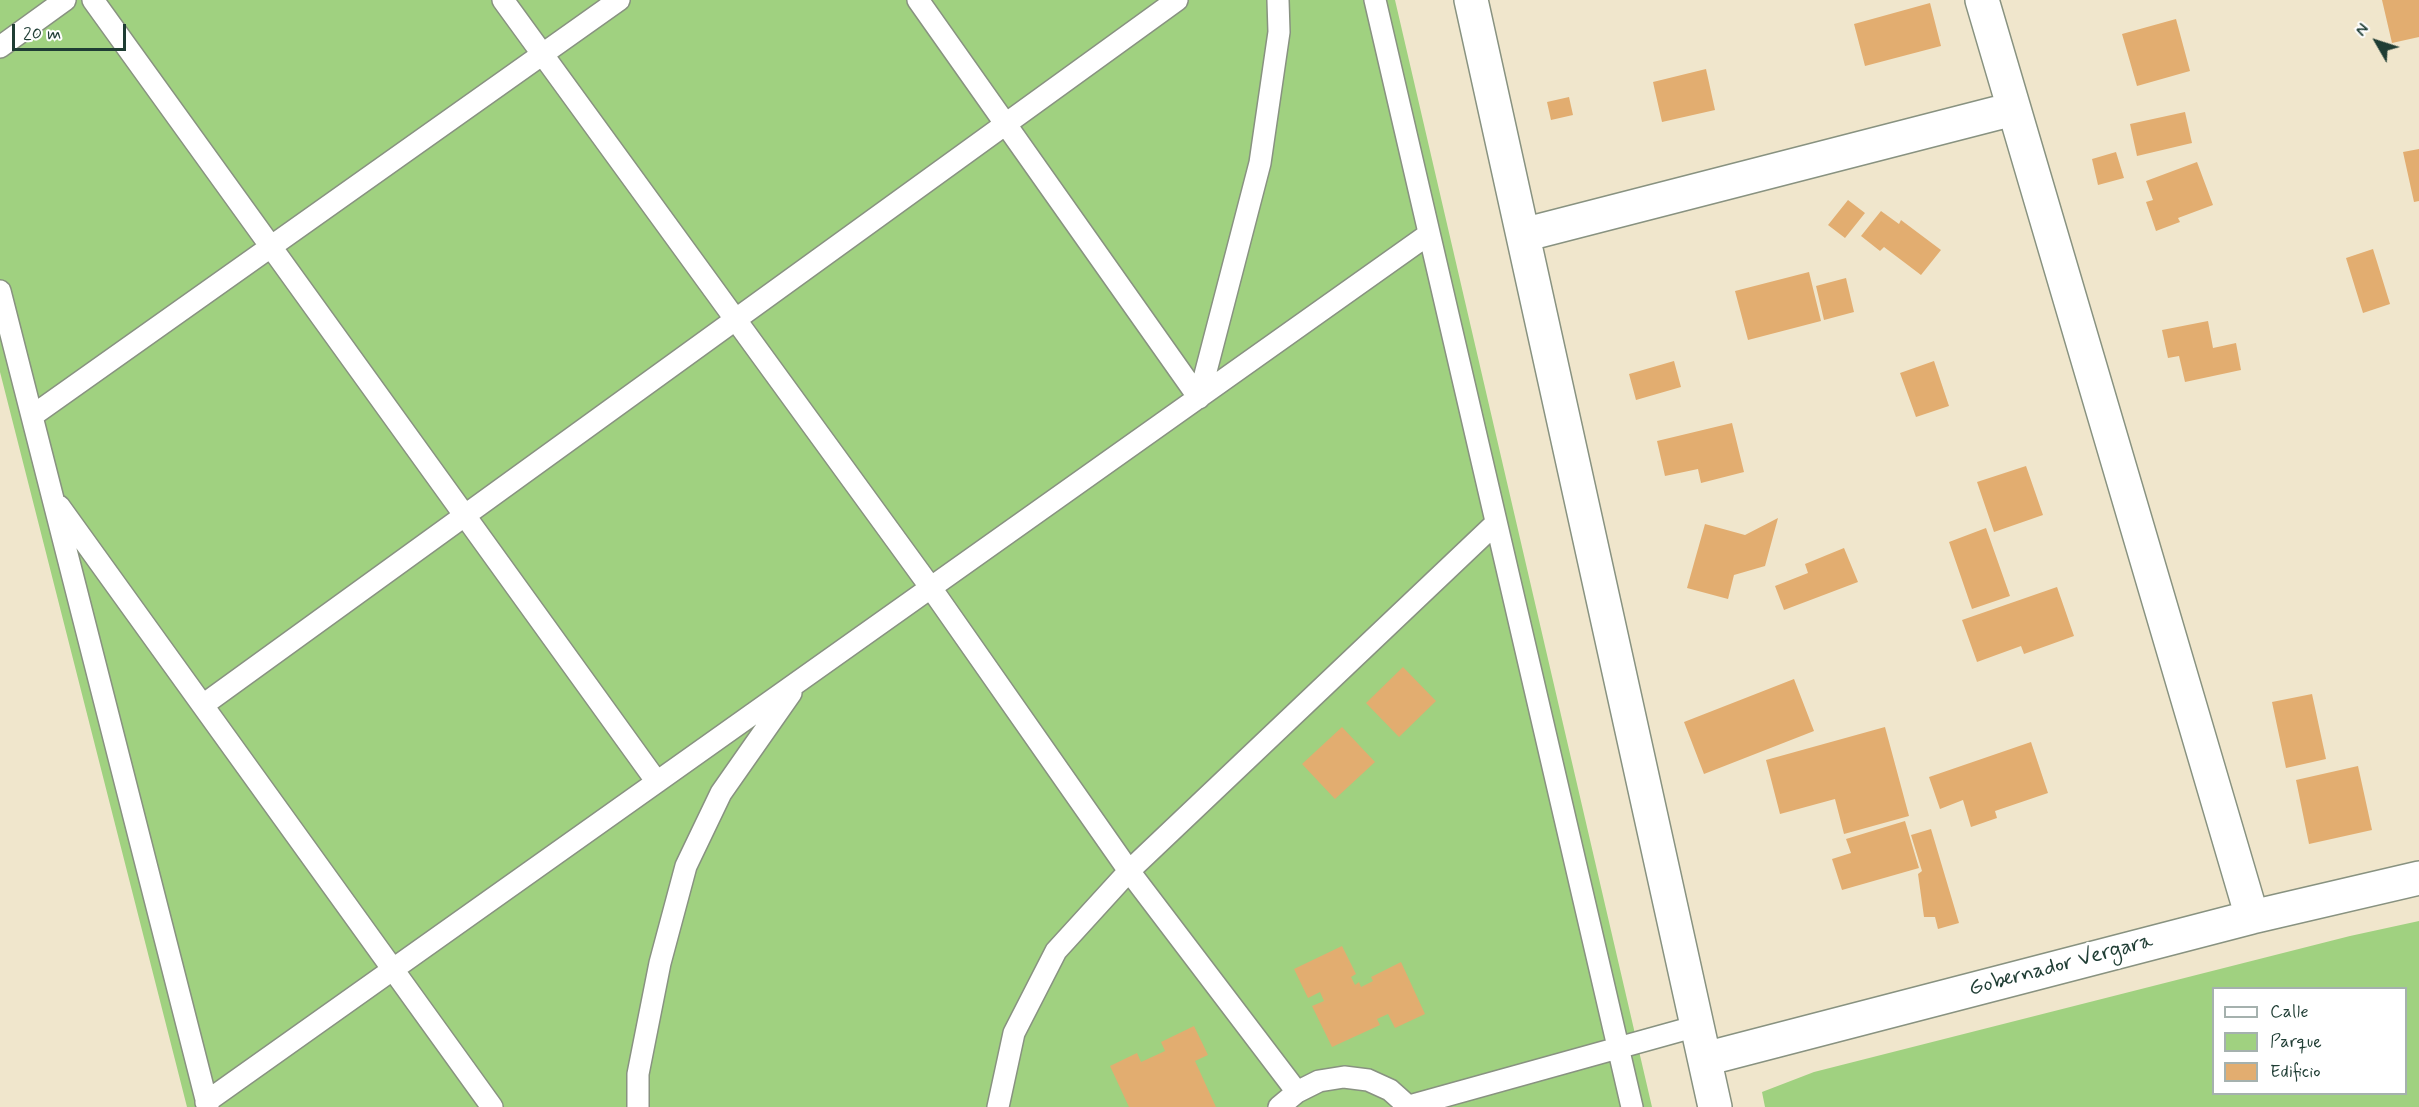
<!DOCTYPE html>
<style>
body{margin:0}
#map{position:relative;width:2419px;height:1107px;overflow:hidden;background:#f0e6cc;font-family:Mynerve,sans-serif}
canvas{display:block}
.legend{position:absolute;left:2212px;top:987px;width:195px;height:108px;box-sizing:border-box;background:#fff;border:2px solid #a5b1ae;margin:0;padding:8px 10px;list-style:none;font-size:18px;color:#1f3d34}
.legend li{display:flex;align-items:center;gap:12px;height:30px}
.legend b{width:30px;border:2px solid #a5b1ae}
.north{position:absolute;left:2347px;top:12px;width:60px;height:60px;-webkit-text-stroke:4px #fff;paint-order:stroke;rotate:309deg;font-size:16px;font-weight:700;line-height:24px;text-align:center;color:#1f3d34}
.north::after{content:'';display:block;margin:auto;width:21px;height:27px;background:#1f3d34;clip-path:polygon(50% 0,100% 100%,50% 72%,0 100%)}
.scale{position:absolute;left:12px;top:24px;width:114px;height:27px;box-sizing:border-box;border:3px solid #1f3d34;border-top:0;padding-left:8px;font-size:18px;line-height:21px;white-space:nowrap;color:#1f3d34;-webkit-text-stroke:4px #fff;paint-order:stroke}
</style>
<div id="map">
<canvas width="2419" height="1107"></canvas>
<ul class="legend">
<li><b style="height:8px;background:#fff"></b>Calle</li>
<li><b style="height:16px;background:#a0d180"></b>Parque</li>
<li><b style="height:16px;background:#e2ad70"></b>Edificio</li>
</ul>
<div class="north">N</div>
<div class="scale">20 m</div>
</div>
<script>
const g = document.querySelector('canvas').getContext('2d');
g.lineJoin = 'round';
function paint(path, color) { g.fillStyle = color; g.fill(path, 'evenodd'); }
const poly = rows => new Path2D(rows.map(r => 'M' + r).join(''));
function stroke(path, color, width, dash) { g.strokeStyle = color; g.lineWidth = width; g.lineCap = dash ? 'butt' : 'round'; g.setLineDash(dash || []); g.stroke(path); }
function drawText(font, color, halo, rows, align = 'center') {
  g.font = font + ' Mynerve,sans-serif'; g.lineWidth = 6; g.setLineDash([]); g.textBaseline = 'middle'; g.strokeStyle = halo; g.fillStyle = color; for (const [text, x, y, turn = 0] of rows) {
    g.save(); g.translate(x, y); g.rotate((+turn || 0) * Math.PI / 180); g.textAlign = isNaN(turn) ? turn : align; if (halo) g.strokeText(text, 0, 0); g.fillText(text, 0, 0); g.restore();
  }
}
const green = poly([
 [0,0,1395,0,1652,1107,187,1107,0,372],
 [2419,921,2419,1107,1765,1107,1762,1092,1814,1072,2350,936],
 [2406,988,2406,1094,2214,1094,2214,988]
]);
const building = poly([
 [2382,0,2419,0,2419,37,2392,43],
 [1930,3,1941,46,1865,66,1854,24],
 [2176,19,2190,71,2137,86,2122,34],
 [1706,69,1715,110,1662,122,1653,82],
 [1569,97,1573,115,1551,120,1547,102],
 [2185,112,2192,143,2137,156,2130,124],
 [2419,149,2419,201,2414,202,2403,152],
 [2116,152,2124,178,2098,185,2092,159],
 [2197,162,2213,205,2178,218,2180,222,2156,231,2146,202,2153,200,2146,181],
 [1848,200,1865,213,1845,238,1828,225],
 [1881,211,1899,224,1901,220,1941,250,1921,275,1884,247,1880,251,1861,236],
 [2373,249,2390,304,2363,313,2346,258],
 [1809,272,1821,321,1748,340,1735,291],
 [1846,278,1854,312,1824,320,1816,286],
 [2208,321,2213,348,2236,343,2241,370,2185,382,2179,356,2168,358,2162,330],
 [1674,361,1681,387,1636,400,1629,374],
 [1934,361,1949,406,1916,417,1900,373],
 [1732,423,1744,472,1701,483,1698,469,1665,476,1657,441],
 [2026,466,2043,515,1994,532,1977,482],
 [1778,518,1765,566,1734,575,1728,599,1687,588,1705,524,1745,535],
 [1986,528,2010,596,1972,609,1949,542],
 [1844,548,1858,582,1784,610,1775,586,1808,573,1805,564],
 [2057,587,2074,636,2024,654,2021,646,1977,662,1962,620],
 [1403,667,1436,701,1399,737,1366,703],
 [1794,679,1814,731,1704,774,1684,722],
 [2312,694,2326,759,2286,768,2272,702],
 [1342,727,1375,762,1335,799,1302,764],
 [1885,727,1909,816,1844,834,1835,799,1780,814,1766,760],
 [2031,742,2048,793,1995,811,1997,818,1971,827,1963,800,1940,809,1929,777],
 [2358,766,2372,830,2309,844,2296,780],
 [1905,821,1919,868,1842,890,1832,859,1851,853,1846,839],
 [1931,829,1959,923,1938,929,1935,917,1924,917,1918,874,1922,871,1911,835],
 [1342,946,1356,974,1351,977,1355,985,1359,982,1361,987,1373,981,1371,977,1401,962,1425,1014,1395,1028,1388,1014,1377,1019,1380,1025,1332,1047,1312,1006,1324,1001,1320,992,1308,998,1294,969],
 [1194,1026,1208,1055,1195,1061,1216,1107,1129,1107,1110,1066,1137,1053,1141,1062,1165,1051,1161,1042]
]);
const service = poly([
 [93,0,657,782],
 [503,0,931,588,1129,871,1297,1092],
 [918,0,1199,398],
 [1375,0,1632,1107],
 [0,47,65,0],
 [0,291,208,1107],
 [1199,398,1260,163,1279,32,1278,0],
 [32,416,619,0],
 [59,506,492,1107],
 [203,705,1177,0],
 [206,1102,1429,234],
 [1409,1106,1697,1026],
 [638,1107,638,1074,660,963,686,866,721,793,791,693],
 [998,1107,1014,1033,1056,951,1129,871,1496,523],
 [1279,1107,1297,1092,1319,1081,1344,1077,1368,1080,1390,1090,1409,1107]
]);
const minor = poly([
 [1471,0,1715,1107],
 [1982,0,2252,917],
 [1523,235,2013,109],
 [1705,1059,2252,917,2419,878]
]);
const streetNames = [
 ["Gobernador Vergara",2061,966,-15]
];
paint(green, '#a0d180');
paint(building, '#e2ad70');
stroke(service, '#889280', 24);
stroke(minor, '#889280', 36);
stroke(service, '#fff', 21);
stroke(minor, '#fff', 33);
drawText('22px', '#1f3d34', '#fff', streetNames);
</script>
